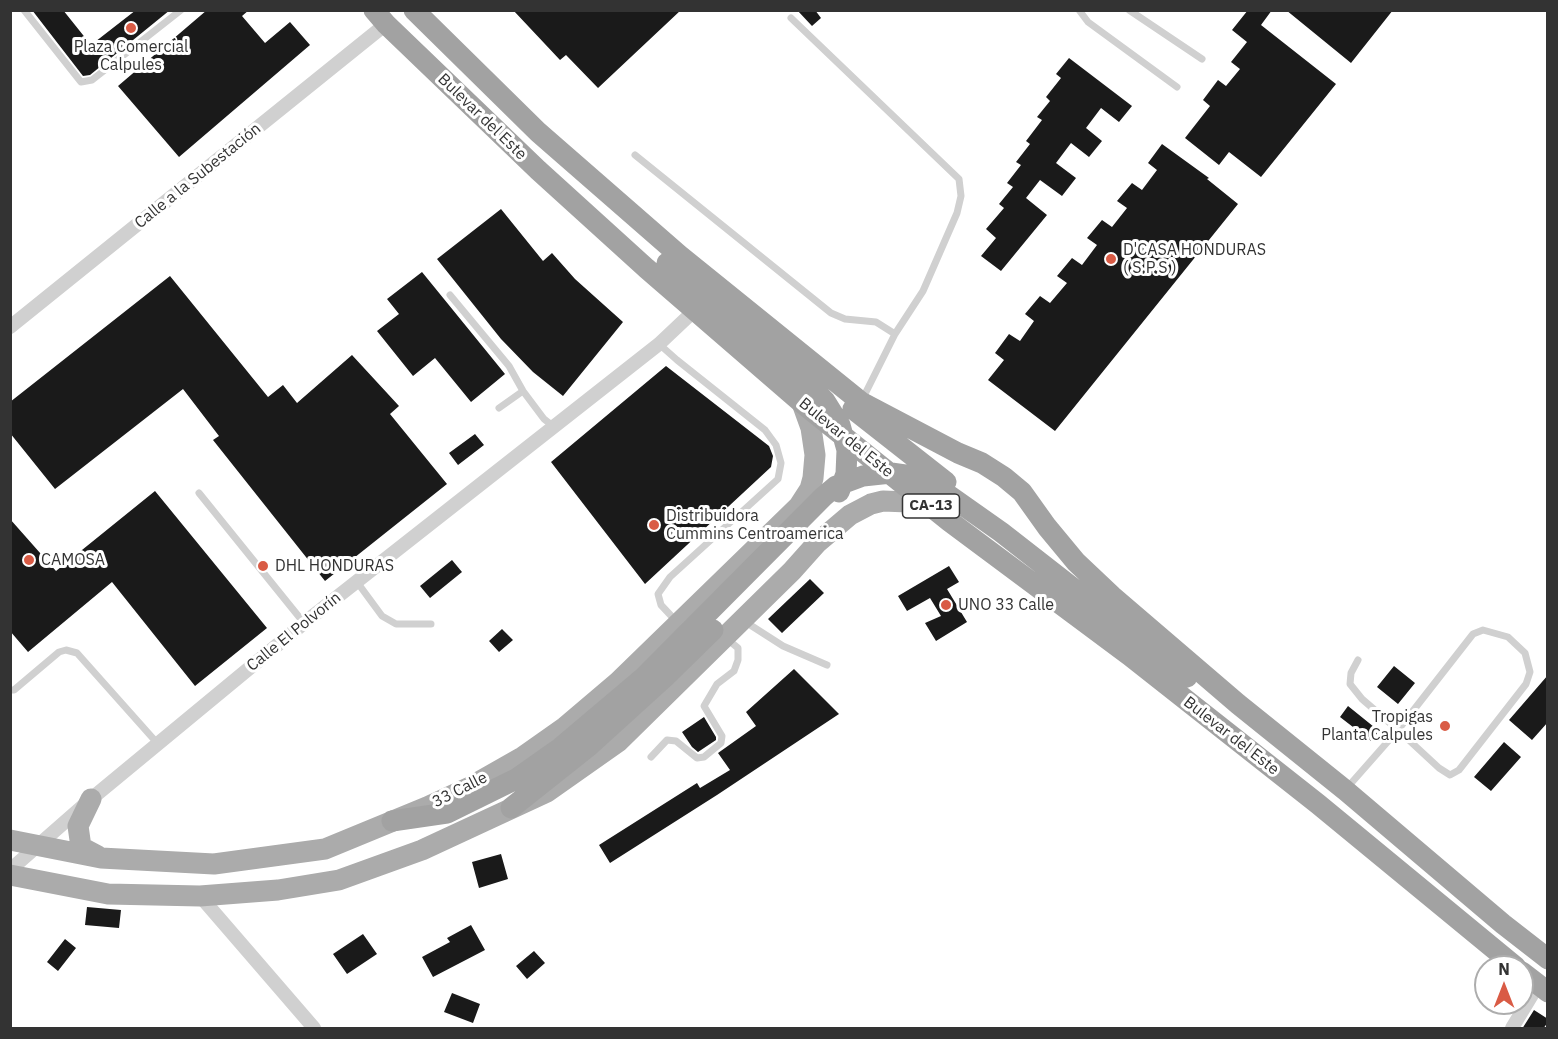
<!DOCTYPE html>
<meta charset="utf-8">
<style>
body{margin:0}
#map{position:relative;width:1558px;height:1039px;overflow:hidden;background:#fff;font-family:"IBM Plex Sans",sans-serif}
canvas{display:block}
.frame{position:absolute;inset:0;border:12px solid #333;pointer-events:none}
.north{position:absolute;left:1474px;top:955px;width:60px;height:60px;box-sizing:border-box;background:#fff;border:2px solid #adadad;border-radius:50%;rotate:0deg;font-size:16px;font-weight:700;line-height:24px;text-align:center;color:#333}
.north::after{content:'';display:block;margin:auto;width:21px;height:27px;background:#d95b45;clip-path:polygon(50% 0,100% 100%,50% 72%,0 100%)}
</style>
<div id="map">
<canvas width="1558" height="1039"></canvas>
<div class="frame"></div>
<div class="north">N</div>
</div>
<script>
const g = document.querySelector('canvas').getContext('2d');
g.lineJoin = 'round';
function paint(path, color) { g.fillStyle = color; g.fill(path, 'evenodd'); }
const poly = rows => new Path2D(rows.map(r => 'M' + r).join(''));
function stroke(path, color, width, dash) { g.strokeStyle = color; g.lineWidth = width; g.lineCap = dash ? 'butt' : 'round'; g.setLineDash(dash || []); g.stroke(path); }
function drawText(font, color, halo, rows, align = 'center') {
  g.font = font + ' "IBM Plex Sans",sans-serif'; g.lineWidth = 6; g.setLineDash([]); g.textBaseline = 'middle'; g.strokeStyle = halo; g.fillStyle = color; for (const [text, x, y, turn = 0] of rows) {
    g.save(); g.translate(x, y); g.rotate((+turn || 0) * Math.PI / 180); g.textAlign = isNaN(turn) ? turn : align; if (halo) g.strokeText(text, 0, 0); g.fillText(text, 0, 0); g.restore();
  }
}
const building = poly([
 [32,10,63,10,91,45,136,10,170,10,90,75,83,76],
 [207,10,249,10,242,16,265,43,290,22,310,45,179,157,118,86],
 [513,10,681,10,598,88,566,55,560,60],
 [797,10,815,10,821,18,812,26],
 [1248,10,1272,10,1261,25,1336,84,1261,177,1229,152,1219,165,1185,138,1210,106,1203,100,1218,80,1226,86,1240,69,1231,62,1247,42,1232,30],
 [1286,10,1393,10,1351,63],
 [1069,58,1132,106,1119,122,1101,108,1086,128,1102,141,1089,157,1071,143,1056,163,1076,178,1062,196,1040,180,1026,198,1047,215,1001,271,981,256,996,238,986,229,1004,208,999,204,1013,187,1007,183,1021,165,1016,162,1030,144,1026,141,1042,120,1037,117,1050,101,1046,97,1061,78,1056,74],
 [1162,144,1209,178,1207,179,1238,204,1055,431,988,380,1004,360,995,353,1009,334,1020,341,1034,321,1025,314,1040,296,1050,303,1067,283,1057,276,1072,258,1082,265,1097,245,1087,238,1102,220,1112,227,1127,208,1117,201,1132,183,1142,190,1157,170,1148,163],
 [501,209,543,261,552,253,575,279,623,322,563,396,533,372,501,339,437,259],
 [422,272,505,374,471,402,435,358,413,376,377,331,399,314,387,299],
 [170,276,268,397,283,385,297,403,352,355,399,406,390,414,447,484,325,581,213,440,219,436,183,389,55,489,10,433,10,402],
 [666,366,769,446,773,456,771,467,645,584,551,462],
 [475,434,484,445,458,465,449,453],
 [155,491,267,628,195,686,112,582,28,652,10,631,10,519,56,571],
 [452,560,462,572,430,598,420,586],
 [949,566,959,582,947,589,967,622,936,641,925,623,941,616,930,598,907,611,898,596],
 [810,579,824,593,782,633,768,619],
 [502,629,513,640,499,652,489,641],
 [1394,666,1415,683,1398,704,1377,687],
 [794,669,839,714,717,795,610,863,599,845,697,783,700,788,730,770,718,753,756,726,746,712],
 [1548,675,1548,722,1532,740,1509,720],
 [1348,706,1379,731,1371,741,1340,717],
 [704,717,716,737,716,740,698,752,692,747,682,732],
 [1504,742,1521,757,1491,791,1474,777],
 [501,854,508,879,479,888,472,862],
 [87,907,121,910,119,928,85,925],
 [471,925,485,950,433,977,422,957,450,942,447,938],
 [363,934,377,954,347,974,333,954],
 [65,939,76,948,58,971,47,962],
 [534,951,545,963,527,979,516,966],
 [452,993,480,1004,473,1023,444,1012],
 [1534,1010,1548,1019,1548,1022,1543,1029,1522,1029]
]);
const service = poly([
 [24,10,81,82,92,80,181,10],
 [1079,10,1088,22,1177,87],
 [1129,10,1202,59],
 [791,18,959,179,961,196,957,213,923,291,895,334,862,400],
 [635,155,831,313,845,319,876,322,895,334],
 [450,295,509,366,523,391,544,419,553,426],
 [659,344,677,360,765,430,776,445,781,463,778,479,670,577,658,594,661,605,676,621],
 [499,408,523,391],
 [199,493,304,623],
 [357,582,382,616,396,624,431,624],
 [744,621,783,646,827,665],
 [10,690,14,690,59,652,66,650,77,653,158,744],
 [651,757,667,740,676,741,697,758,704,757,721,743,722,736,704,706,717,684,734,671,738,660,738,648,727,639],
 [1346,789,1398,730,1473,634,1483,630,1508,637,1525,653,1530,672,1526,684,1459,770,1450,775,1439,768,1398,730,1362,699,1350,684,1351,673,1358,660]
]);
const minor = poly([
 [10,327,386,24],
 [10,870,91,799,304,623,659,344,695,310],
 [200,896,314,1028],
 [1512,1028,1538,985]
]);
const primary = poly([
 [91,799,78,826,81,847,98,856],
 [10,840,101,858,214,864,325,849,427,807,470,787,521,758,565,727,618,682,799,506,810,489,813,478,815,455,811,428,802,403],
 [10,875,108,894,200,896,278,890,339,880,422,850,547,792,618,742,792,571,817,543,850,515,871,504,883,501,908,502,930,506]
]);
const trunk = poly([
 [374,10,386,24,538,170,646,268,802,403,949,521,1129,655,1318,804,1516,967],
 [414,10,538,132,679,255,861,402,958,453,982,463,1004,477,1022,492,1047,527,1076,562,1112,596,1238,704,1345,790,1503,924,1548,959],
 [667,263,804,379,825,401,840,425,847,450,846,474,839,492],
 [853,409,946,482],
 [511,808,589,746,665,677,713,630],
 [392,821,447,813,516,779,560,748,644,677,823,497,836,486,863,476,891,473,905,475,918,478,940,489,1001,532,1187,677],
 [1522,972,1548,992]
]);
const markers = [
 [131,28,6,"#d95b45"],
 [1111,259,6,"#d95b45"],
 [654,525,6,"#d95b45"],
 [29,560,6,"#d95b45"],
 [263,566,6,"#d95b45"],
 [946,605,6,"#d95b45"],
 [1445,726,6,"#d95b45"]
];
const shields = [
 [931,506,57]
];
const shieldNames = [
 ["CA-13",931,506]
];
const poiNames = [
 ["Plaza Comercial",131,47,"center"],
 ["Calpules",131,65,"center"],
 ["D'CASA HONDURAS",1123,250],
 ["( S.P.S )",1123,268],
 ["Distribuidora",666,516],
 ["Cummins Centroamerica",666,534],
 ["CAMOSA",41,560],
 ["DHL HONDURAS",275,566],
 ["UNO 33 Calle",958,605],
 ["Tropigas",1433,717,"right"],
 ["Planta Calpules",1433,735,"right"]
];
const streetNames = [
 ["Bulevar del Este",482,117,44],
 ["Calle a la Subestación",198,176,-39],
 ["Bulevar del Este",846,438,39],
 ["Calle El Polvorín",294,632,-39],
 ["Bulevar del Este",1231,736,38],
 ["33 Calle",460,790,-27]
];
paint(building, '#1a1a1a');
stroke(service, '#d0d0d0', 7);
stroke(minor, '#d0d0d0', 14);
stroke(primary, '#ababab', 21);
stroke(trunk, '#a2a2a2', 21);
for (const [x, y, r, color] of markers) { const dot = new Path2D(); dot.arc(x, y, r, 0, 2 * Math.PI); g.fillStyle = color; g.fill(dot); stroke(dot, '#fff', 2); }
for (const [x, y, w] of shields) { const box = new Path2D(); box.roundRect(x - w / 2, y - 12, w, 24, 4.5); g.fillStyle = '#fff'; g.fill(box); stroke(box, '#333', 1.5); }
drawText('bold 15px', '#333', null, shieldNames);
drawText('16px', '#333', '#fff', poiNames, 'left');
drawText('16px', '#333', '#fff', streetNames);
</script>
